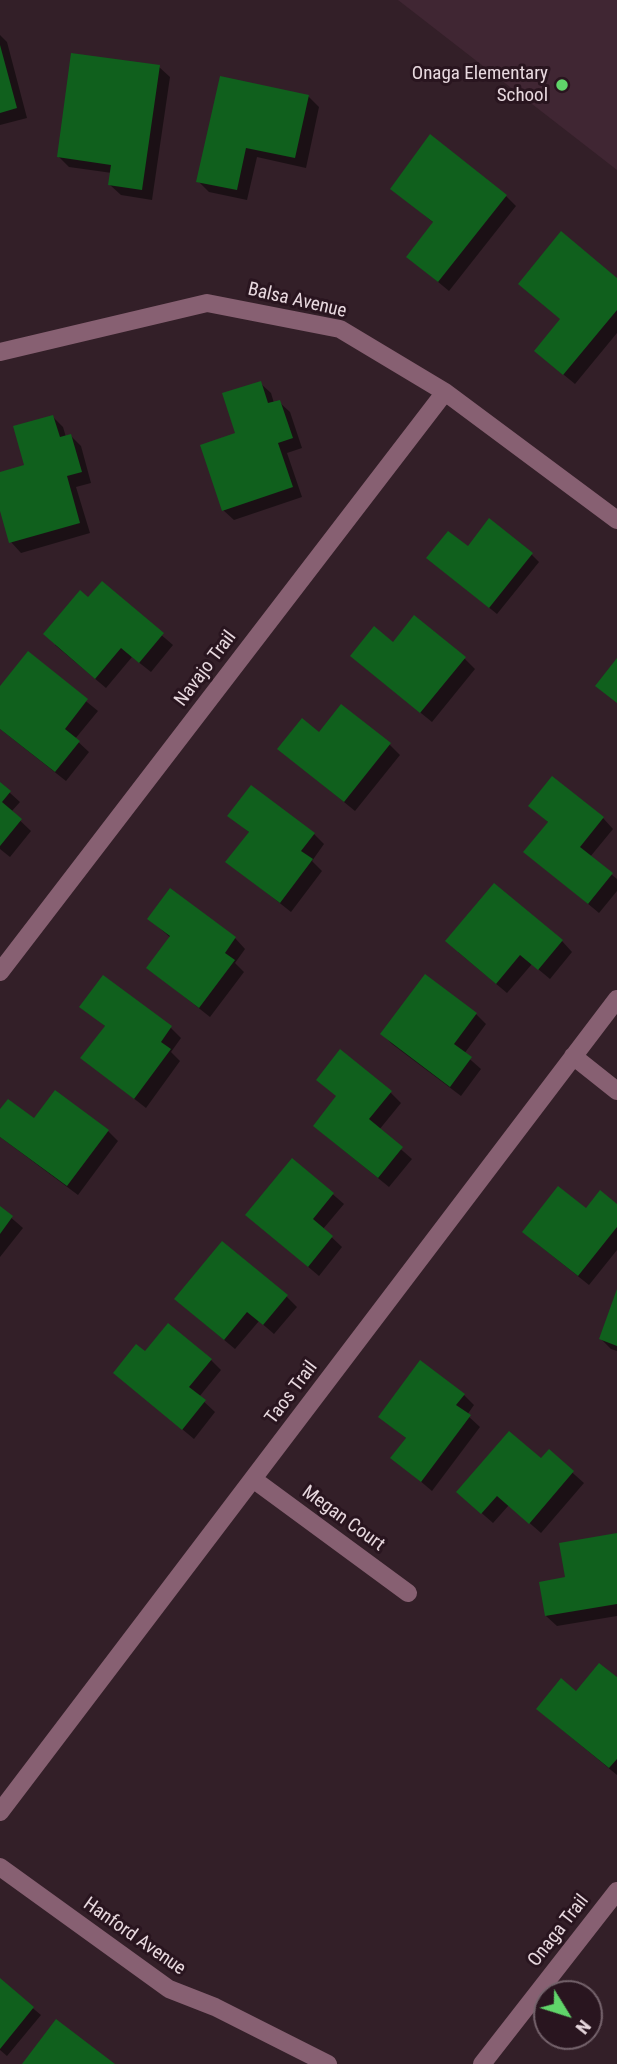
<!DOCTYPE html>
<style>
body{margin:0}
#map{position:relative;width:617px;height:2064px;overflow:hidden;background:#331f28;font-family:"Roboto Condensed",sans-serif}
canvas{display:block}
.north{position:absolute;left:533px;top:1980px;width:70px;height:70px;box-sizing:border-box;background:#29151f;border:2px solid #75636c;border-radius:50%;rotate:128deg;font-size:19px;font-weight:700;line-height:28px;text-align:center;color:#e8d9df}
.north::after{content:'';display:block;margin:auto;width:24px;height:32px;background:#60d56a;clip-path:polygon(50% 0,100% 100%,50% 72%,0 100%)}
</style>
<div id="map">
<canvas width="617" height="2064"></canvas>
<div class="north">N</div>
</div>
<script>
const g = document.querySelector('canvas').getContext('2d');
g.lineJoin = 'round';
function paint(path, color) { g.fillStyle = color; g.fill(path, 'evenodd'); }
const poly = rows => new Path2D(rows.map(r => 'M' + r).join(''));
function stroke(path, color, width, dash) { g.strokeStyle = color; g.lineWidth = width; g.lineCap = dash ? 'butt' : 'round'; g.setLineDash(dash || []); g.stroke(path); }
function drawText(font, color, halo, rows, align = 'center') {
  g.font = font + ' "Roboto Condensed",sans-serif'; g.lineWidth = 6; g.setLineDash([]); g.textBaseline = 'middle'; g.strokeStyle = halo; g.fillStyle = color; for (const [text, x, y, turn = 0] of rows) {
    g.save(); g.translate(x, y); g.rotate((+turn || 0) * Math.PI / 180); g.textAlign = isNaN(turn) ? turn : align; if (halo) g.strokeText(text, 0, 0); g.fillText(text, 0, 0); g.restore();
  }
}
const built = poly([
 [398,0,617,0,617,170]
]);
const shadow = poly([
 [0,35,7,42,27,118,0,125],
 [159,67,170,77,152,200,121,195,110,185,112,173,69,167,58,156],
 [308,96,319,107,306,168,257,157,247,200,209,192,198,181],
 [393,189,506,196,516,206,449,291,408,257,435,224],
 [617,280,617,333,575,384,547,361,562,320],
 [260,383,271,393,274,403,279,402,290,412,302,448,287,453,302,497,234,520,223,510,237,434],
 [53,417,63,427,66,437,71,436,81,446,91,483,76,487,90,533,21,553,11,542,0,505,0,473,26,466],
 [468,548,531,554,539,562,497,614,436,565],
 [102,584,173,645,151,672,132,657,106,688,55,645],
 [393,644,465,659,475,669,432,722,363,666],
 [28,654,98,711,75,739,89,752,66,781,0,729,0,689],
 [319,734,389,744,400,755,355,811,279,749],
 [0,784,20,802,11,812,31,831,10,857,0,849],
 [530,806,603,818,613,829,590,857,617,879,617,891,599,913,526,852,549,823],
 [230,816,314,834,324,844,312,861,322,871,291,912,228,862,250,833],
 [149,919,235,938,245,949,235,963,244,972,210,1017,148,968,171,938],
 [562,941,572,952,550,979,532,964,507,993,458,952],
 [82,1006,171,1028,181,1038,171,1052,180,1061,146,1108,82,1058,106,1027],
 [476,1014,486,1024,464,1054,481,1069,461,1096,392,1044,382,1034],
 [390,1092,401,1103,379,1130,412,1159,389,1187,326,1136],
 [0,1112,35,1121,108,1131,118,1141,78,1195,0,1137],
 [293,1160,344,1204,323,1229,342,1247,319,1276,247,1215],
 [617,1206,617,1250,589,1285,535,1242],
 [0,1208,23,1228,0,1257],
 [617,1293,617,1351,611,1349,601,1339],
 [286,1296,297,1307,274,1334,259,1321,235,1349,187,1309],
 [145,1354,211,1360,221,1370,199,1397,215,1412,194,1439,115,1373],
 [464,1395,474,1405,467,1415,480,1427,432,1491,393,1458,407,1439,380,1417],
 [549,1452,584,1483,541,1533,509,1505,493,1523,469,1502,541,1461],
 [617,1534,617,1616,557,1626,546,1616,567,1579],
 [617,1680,617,1775,549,1719,576,1693],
 [0,1981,41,2015,7,2056,0,2050]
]);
const building = poly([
 [0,45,17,108,0,113],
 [71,53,160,65,142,190,108,185,111,165,57,157],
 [220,76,309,95,295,158,246,148,237,190,196,182],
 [430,134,507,195,438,282,406,257,433,222,390,189],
 [561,231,617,278,617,310,563,375,534,351,560,319,518,284],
 [261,381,268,403,280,400,293,438,278,443,293,487,222,511,200,445,235,433,222,393],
 [53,415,60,437,71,434,82,472,67,476,80,523,9,543,0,511,0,472,24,465,13,426],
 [489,518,533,553,489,608,426,558,448,531,468,546],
 [102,581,164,633,139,663,121,648,95,679,43,634,80,590,88,597],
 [414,615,466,657,420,713,350,656,374,626,393,642],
 [28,651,88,699,65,729,80,741,55,772,0,729,0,686],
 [617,658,617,703,595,686],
 [341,704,391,743,344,802,277,749,302,718,319,732],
 [552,776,604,817,580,847,613,873,588,904,523,852,548,822,528,806],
 [0,782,11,791,2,802,22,819,0,846],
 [251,785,315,833,301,851,313,859,280,903,225,862,249,832,227,816],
 [494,883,563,940,538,970,520,955,496,984,445,941],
 [170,888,236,937,225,953,235,960,199,1008,146,968,170,936,147,919],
 [425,974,477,1013,454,1044,472,1057,450,1087,380,1034],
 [103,975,172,1026,161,1042,171,1049,134,1099,80,1058,105,1026,79,1007],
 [340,1049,392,1091,369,1119,403,1147,378,1178,313,1126,336,1096,316,1080],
 [55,1090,109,1130,67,1186,0,1137,0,1109,8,1099,34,1118],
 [292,1158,334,1193,313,1219,333,1236,308,1267,245,1215],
 [558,1186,586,1208,600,1190,617,1204,617,1227,578,1276,522,1232],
 [0,1206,13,1216,0,1234],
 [222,1241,288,1295,263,1325,247,1312,224,1340,174,1299],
 [617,1289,617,1346,599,1339],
 [168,1323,212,1359,189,1387,206,1400,182,1430,113,1373,136,1344,145,1351],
 [420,1360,465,1394,456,1405,471,1415,421,1482,390,1458,406,1438,378,1417],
 [509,1431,541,1458,549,1449,574,1471,529,1524,497,1496,481,1514,456,1492],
 [617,1533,617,1604,545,1616,539,1582,565,1577,559,1543],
 [599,1663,617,1677,617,1759,609,1768,536,1709,561,1678,576,1691],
 [0,1978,34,2007,0,2049],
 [56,2019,115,2064,22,2064]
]);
const minor = poly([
 [0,352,207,303,340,329,445,392,617,520],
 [0,972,445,392],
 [573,1056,617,1091],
 [253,1479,408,1593],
 [0,1812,617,999],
 [0,1867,169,1989,215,2007,328,2064],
 [482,2064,617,1891]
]);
const markers = [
 [562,85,7,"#60d56a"]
];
const poiNames = [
 ["Onaga Elementary",548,74],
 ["School",548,96]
];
const streetNames = [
 ["Balsa Avenue",297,301,13],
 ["Navajo Trail",206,669,-53],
 ["Taos Trail",292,1393,-53],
 ["Megan Court",343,1519,36],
 ["Onaga Trail",559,1931,-52],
 ["Hanford Avenue",134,1937,35]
];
paint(built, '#402633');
paint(shadow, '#0007');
paint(building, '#10601d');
stroke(minor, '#876072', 18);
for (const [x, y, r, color] of markers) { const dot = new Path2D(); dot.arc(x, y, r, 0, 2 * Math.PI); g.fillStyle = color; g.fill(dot); stroke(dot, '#29151f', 2.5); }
drawText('19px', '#e8d9df', '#29151f', poiNames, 'right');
drawText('19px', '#e8d9df', '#29151f', streetNames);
</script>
